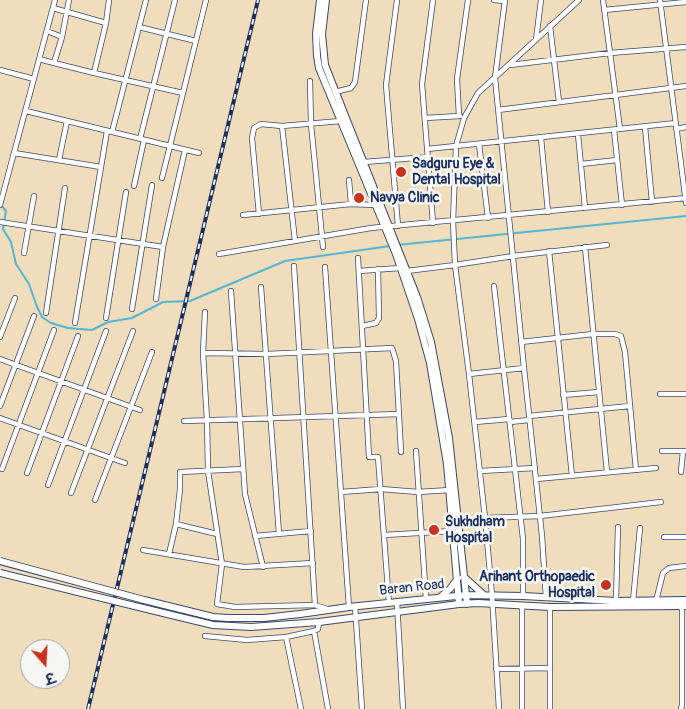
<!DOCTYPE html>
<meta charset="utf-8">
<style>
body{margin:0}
#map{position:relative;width:686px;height:709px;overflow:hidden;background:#efddbc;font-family:Pangolin,"Playpen Sans Deva",sans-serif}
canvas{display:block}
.north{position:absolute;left:20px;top:639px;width:50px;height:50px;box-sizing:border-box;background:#f6f6f2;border:1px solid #9ea6b7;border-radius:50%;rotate:161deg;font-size:14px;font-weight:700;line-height:20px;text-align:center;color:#1b2f5e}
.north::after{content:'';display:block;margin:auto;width:18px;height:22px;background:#c8321e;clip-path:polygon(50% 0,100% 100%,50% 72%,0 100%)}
</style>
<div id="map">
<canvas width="686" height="709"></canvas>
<div class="north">उ</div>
</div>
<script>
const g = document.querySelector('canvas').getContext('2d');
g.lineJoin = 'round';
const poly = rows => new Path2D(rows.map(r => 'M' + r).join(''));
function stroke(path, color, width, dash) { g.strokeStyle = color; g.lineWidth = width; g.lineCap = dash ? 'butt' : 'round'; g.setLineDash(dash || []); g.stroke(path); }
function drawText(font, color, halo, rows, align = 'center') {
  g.font = font + ' Pangolin,sans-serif'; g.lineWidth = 5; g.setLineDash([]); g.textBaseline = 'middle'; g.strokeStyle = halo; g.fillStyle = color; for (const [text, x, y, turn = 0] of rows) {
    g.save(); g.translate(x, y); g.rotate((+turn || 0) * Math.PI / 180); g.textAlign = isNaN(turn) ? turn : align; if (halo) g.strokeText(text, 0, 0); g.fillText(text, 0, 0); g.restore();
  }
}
const stream = poly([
 [0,204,6,211,3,229,11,242,16,264,29,284,37,307,42,317,51,323,68,328,92,330,108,322,132,318,163,302,190,301,285,261,390,246],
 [397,245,686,216]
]);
const street = poly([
 [397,0,386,85,398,226],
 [433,0,422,84,433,223],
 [494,0,505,1],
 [505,0,495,78,524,368,542,536,546,598],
 [603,0,620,129],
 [660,0,686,203],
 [53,8,106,23],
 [604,10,686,2],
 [550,26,559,102],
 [139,27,196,41],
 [47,31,62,37,54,63,94,73,106,23,109,0],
 [62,37,69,0],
 [536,40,541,0],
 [39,59,54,63],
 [510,65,610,53,686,47],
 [0,70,34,79],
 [94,73,183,93],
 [310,81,311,124,323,247],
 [335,92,351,88,355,82,366,0],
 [498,110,686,86],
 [26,111,199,153],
 [459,116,457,79,468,0],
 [425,118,460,116],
 [282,126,295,241],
 [645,127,652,202],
 [676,129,686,127],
 [614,130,622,205],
 [112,132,146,0],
 [578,134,585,208],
 [541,138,548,212],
 [140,139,175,0],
 [479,144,488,218],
 [427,149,676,123],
 [14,153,101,167],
 [59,160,67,121],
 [364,162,428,157],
 [581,164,617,160],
 [162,178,206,0],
 [349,180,351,204],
 [134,186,144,140],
 [0,205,55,0],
 [259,214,252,138,254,128,261,124,282,126,341,121],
 [243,215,351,204,375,205],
 [0,222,163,247],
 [585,247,607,472],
 [549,251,572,476],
 [24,253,34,196],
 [219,254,371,228,686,198],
 [358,258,369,457,378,457,389,603],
 [294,266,315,605],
 [325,267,349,607],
 [359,271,400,268],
 [407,271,455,265,513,256,607,245],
 [494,286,523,539,523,596],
 [261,287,279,534],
 [231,291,245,494,263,567],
 [156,299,163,247,185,150],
 [132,309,152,185],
 [205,312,203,353,207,420,208,471,222,564,217,604,235,607,315,605,327,609],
 [46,313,65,188],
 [106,318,126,192],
 [75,323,107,131],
 [362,326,376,323,379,318,378,269],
 [0,337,15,298],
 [521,342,593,334,615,334,621,336,625,352,636,470],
 [203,353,267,354,392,348,396,361,401,452],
 [0,359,140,410],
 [469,374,524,368],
 [660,394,686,394],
 [563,395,599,392],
 [0,406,34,316],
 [529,416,630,406],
 [0,418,125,463],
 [184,421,399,414],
 [475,422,509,419],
 [510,422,529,420],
 [416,451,426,599],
 [662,451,686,451],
 [2,469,54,330],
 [480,471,535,468],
 [681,472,683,451],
 [27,473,78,336],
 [536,479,656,468],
 [48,485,106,331],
 [341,492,381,489,418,492,450,490],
 [71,493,133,331],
 [95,500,152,352],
 [485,518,540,516,661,502],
 [176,524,217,534],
 [384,535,453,531],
 [255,536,311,531],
 [664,537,686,537],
 [143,550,244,567,313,563],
 [169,554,176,524,180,489,180,472,243,469],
 [616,601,618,527],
 [633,601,640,528],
 [656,601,663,573,669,568,686,566],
 [397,602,403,709],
 [522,605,522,709],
 [355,606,362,709],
 [550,607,550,709],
 [314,631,328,709],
 [205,636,247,640,286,637,314,631,318,629,319,622],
 [286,637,301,709],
 [496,669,550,668],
 [499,709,492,595,485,518,469,374,455,265,453,221,456,146,464,118,478,93,579,0],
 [681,709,682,705,682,606]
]);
const secondary = poly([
 [320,0,316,34,317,56,319,68,396,254,418,319,430,363,447,464,459,604],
 [326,0,322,34,325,65,417,297,431,342,449,438,467,604],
 [465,578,484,595],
 [440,597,450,589,458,578],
 [144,600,213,617,228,618,264,618,300,614,349,607,466,595,523,596,616,601,686,600],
 [151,610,213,625,251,627,319,622,459,604,478,603,550,607,686,606]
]);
const rail = poly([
 [88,709,258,0]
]);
const secondaryBridge = poly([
 [0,561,144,600],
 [0,573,151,610]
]);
const markers = [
 [401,172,6,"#c8321e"],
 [359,198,6,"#c8321e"],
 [434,530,6,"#c8321e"],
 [606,585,6,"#c8321e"]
];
const poiNames = [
 ["Sadguru Eye &",412,164],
 ["Dental Hospital",412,180],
 ["Navya Clinic",370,198],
 ["Sukhdham",445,522],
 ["Hospital",445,538],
 ["Arihant Orthopaedic",595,577,"right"],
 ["Hospital",595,593,"right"]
];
const streetNames = [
 ["Baran Road",412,588,-6]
];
stroke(stream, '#56b5d4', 2);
stroke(street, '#3b496c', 6);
stroke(secondary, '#3b496c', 8);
stroke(street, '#fff', 4.5);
stroke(secondary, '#fff', 6);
stroke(rail, '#1b2f5e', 4);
stroke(rail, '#f6f6f2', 2, [5.5]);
stroke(secondaryBridge, '#3b496c', 8, []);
stroke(secondaryBridge, '#fff', 6);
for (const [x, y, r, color] of markers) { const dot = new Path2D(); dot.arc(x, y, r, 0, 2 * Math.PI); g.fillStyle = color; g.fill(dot); stroke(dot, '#f6f6f2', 2); }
drawText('bold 14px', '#1b2f5e', '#f6f6f2', poiNames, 'left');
drawText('14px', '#1b2f5e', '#f6f6f2', streetNames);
</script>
